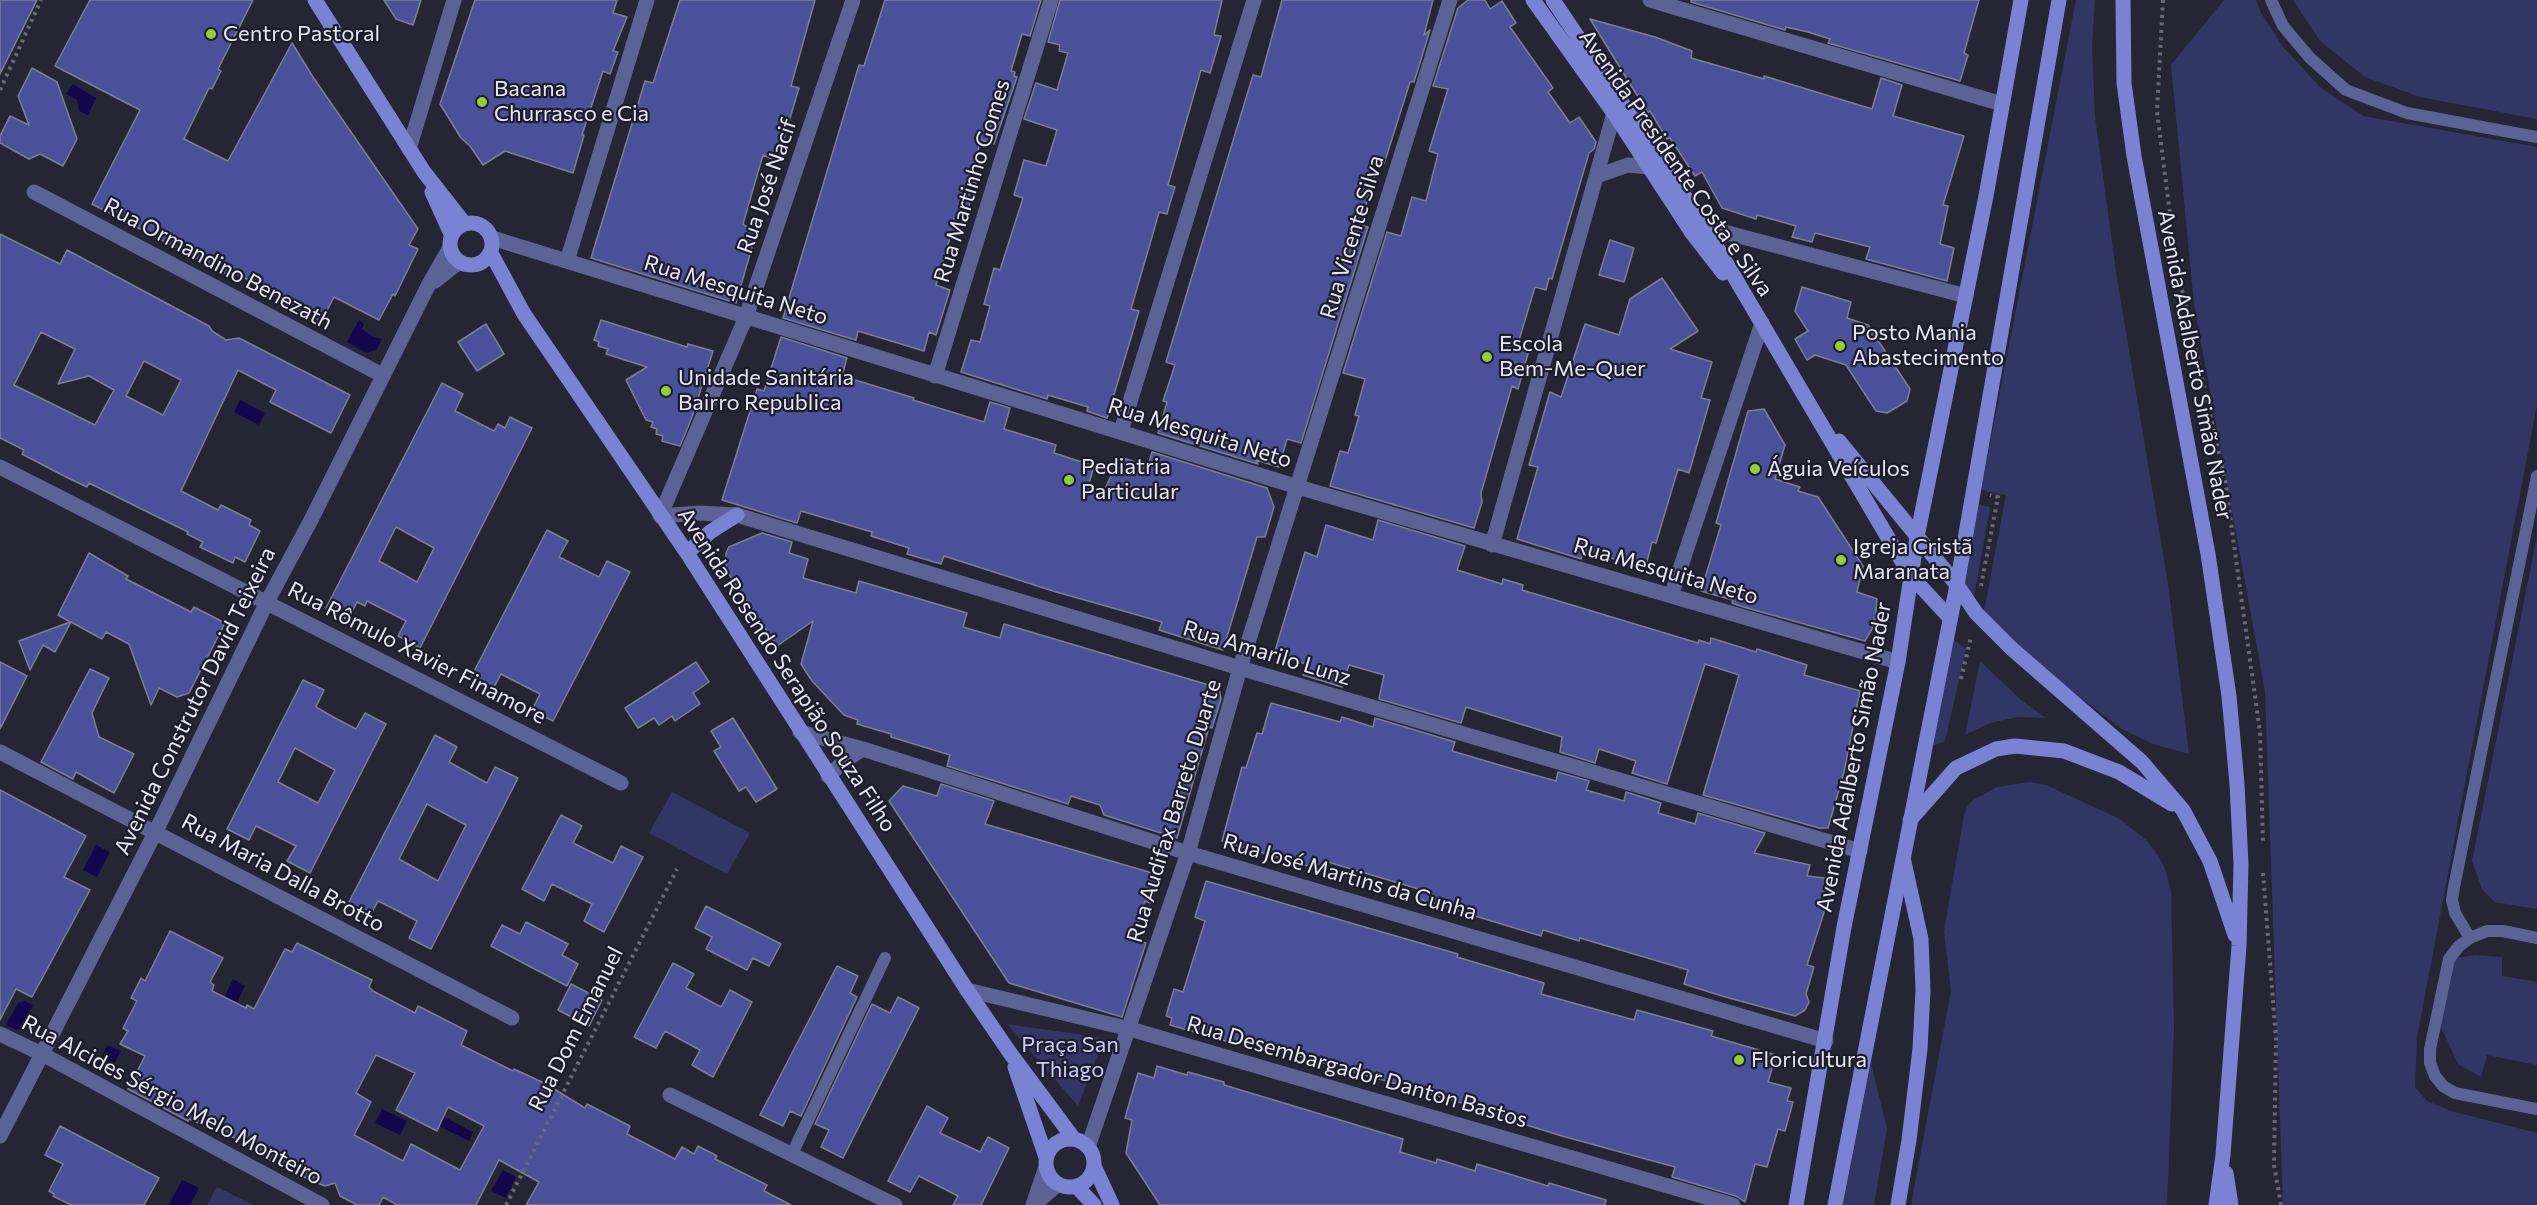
<!DOCTYPE html>
<meta charset="utf-8">
<style>
body{margin:0}
canvas{display:block;background:#242634}
</style>
<canvas width="2537" height="1205"></canvas>
<script>
const g = document.querySelector('canvas').getContext('2d');
g.lineJoin = 'round';
function paint(path, color) { g.fillStyle = color; g.fill(path, 'evenodd'); }
const poly = rows => new Path2D(rows.map(r => 'M' + r).join(''));
function stroke(path, color, width, dash) { g.strokeStyle = color; g.lineWidth = width; g.lineCap = dash ? 'butt' : 'round'; g.setLineDash(dash || []); g.stroke(path); }
function drawText(font, color, halo, rows, align = 'center') {
  g.font = font + ' Commissioner,sans-serif'; g.lineWidth = 4.5; g.setLineDash([]); g.textBaseline = 'middle'; g.strokeStyle = halo; g.fillStyle = color; for (const [text, x, y, turn = 0] of rows) {
    g.save(); g.translate(x, y); g.rotate((+turn || 0) * Math.PI / 180); g.textAlign = isNaN(turn) ? turn : align; if (halo) g.strokeText(text, 0, 0); g.fillText(text, 0, 0); g.restore();
  }
}
const green = poly([
 [2076,0,2095,0,2092,46,2095,117,2117,279,2168,584,2189,754,2153,744,2122,729,2030,659,1984,611,2006,495,1981,490],
 [2224,0,2256,0,2261,13,2283,47,2320,87,2363,116,2537,147,2537,404,2417,1037,2415,1087,2427,1101,2451,1111,2537,1133,2537,1205,2283,1205,2265,691,2194,304,2171,65],
 [2293,0,2537,0,2537,119,2420,97,2365,77,2320,41],
 [1978,505,1990,507,1974,597,1963,583],
 [2537,536,2537,909,2495,902,2482,889,2472,861],
 [1953,639,1966,649,1945,741,1930,747],
 [1980,661,2021,700,2046,718,2018,717,1990,723,1965,735],
 [2030,782,2046,785,2120,819,2147,841,2158,855,2165,869,2171,891,2174,1028,2167,1205,1911,1205,1951,991,1944,931,1964,815,1967,807,1973,800,1997,787],
 [672,792,750,833,727,874,649,833],
 [2476,955,2502,957,2502,976,2537,982,2537,1065,2487,1055,2481,1077,2458,1064,2437,1018,2449,959],
 [1007,1024,1104,1038,1078,1106],
 [1871,1063,1887,1129,1874,1205,1843,1205],
 [217,1187,253,1205,207,1205]
]);
const water = poly([
 [73,84,96,98,88,115,79,111,77,100,66,94],
 [359,320,364,324,362,329,373,337,382,339,377,349,367,353,347,342],
 [240,400,265,413,259,425,234,412],
 [96,845,110,852,97,877,83,870],
 [233,979,245,986,234,1009,222,1002],
 [25,1001,33,1005,21,1028,16,1030,6,1025,18,1003],
 [107,1045,121,1051,108,1076,96,1069],
 [382,1109,407,1121,400,1135,375,1123],
 [433,1111,473,1132,469,1141,429,1121],
 [503,1170,516,1177,506,1198,491,1191],
 [182,1180,199,1188,190,1205,169,1205]
]);
const building = poly([
 [0,0,37,0,0,74,0,0],
 [90,0,253,0,218,69,221,71,212,89,209,88,184,139,228,161,292,43,313,77,418,229,409,245,418,249,395,296,393,294,379,320,334,297,320,324,288,308,291,303,276,296,276,294,229,270,227,274,92,204,140,110,55,66,90,0],
 [384,0,421,0,413,25,396,19,384,0],
 [475,0,617,0,613,13,627,17,613,51,618,52,610,74,603,71,582,135,584,135,573,173,505,151,483,165,470,146,461,138,440,104,475,0],
 [680,0,815,0,791,86,799,88,777,161,763,155,743,224,756,233,736,303,591,258,645,81,653,83,680,0],
 [885,0,1041,0,1030,36,1022,34,1011,71,1015,72,1014,76,1017,77,994,144,981,140,969,181,976,183,958,241,950,238,936,285,950,290,936,335,929,332,924,351,858,331,856,340,852,339,783,318,859,65,864,66,885,0],
 [1060,0,1222,0,1214,35,1221,36,1210,73,1201,70,1168,185,1175,187,1170,203,1167,214,1159,212,1152,237,1131,309,1139,311,1107,418,1087,411,1088,407,1048,395,1047,399,961,372,971,340,980,342,990,306,984,304,994,268,1000,270,1023,198,1014,195,1024,160,1046,166,1057,130,1024,119,1036,83,1057,90,1068,53,1059,51,1060,45,1048,42,1060,0],
 [1282,0,1433,0,1424,35,1430,30,1414,82,1410,82,1384,164,1379,162,1360,225,1368,227,1301,443,1287,439,1279,467,1256,460,1258,464,1158,433,1167,402,1163,401,1175,365,1166,362,1253,75,1261,77,1282,0],
 [1468,0,1485,0,1490,9,1502,1,1516,23,1510,27,1553,88,1548,92,1570,123,1579,117,1596,142,1594,149,1589,153,1552,279,1549,278,1546,290,1535,287,1517,347,1529,350,1518,389,1512,386,1481,493,1482,502,1474,528,1330,486,1340,451,1348,453,1359,416,1355,415,1365,379,1343,373,1387,232,1401,236,1412,197,1426,201,1438,154,1429,151,1448,89,1433,86,1458,8,1468,0],
 [1691,0,1979,0,1964,53,1968,55,1960,81,1828,43,1830,39,1808,32,1786,27,1785,30,1691,2,1691,0],
 [1590,19,1655,37,1692,51,1691,58,1764,79,1764,76,1872,109,1881,78,1902,85,1893,116,1964,136,1943,205,1948,206,1940,244,1954,248,1947,281,1866,259,1870,247,1815,233,1812,242,1792,237,1796,226,1757,215,1756,219,1722,208,1702,172,1695,176,1670,138,1667,139,1650,111,1648,113,1590,19],
 [32,68,57,82,77,139,63,166,40,154,29,159,0,143,0,136,10,116,29,125,18,96,32,68],
 [0,234,60,264,67,250,209,326,212,331,226,340,239,338,350,395,331,433,270,402,276,390,238,370,181,491,218,510,221,505,251,520,249,525,260,531,245,562,235,557,233,563,200,547,203,542,187,534,188,532,89,483,87,487,66,477,22,454,24,450,0,438,0,234],
 [41,332,75,349,58,384,89,376,114,390,95,425,14,385,41,332],
 [144,361,181,380,163,415,126,396,144,361],
 [1610,240,1634,248,1624,282,1599,275,1610,240],
 [1662,278,1698,331,1670,349,1712,362,1701,398,1710,400,1689,473,1678,469,1656,543,1652,542,1645,569,1611,558,1609,562,1583,554,1581,559,1517,539,1538,467,1529,465,1550,392,1561,397,1585,324,1619,335,1630,299,1662,278],
 [1802,287,1851,302,1847,318,1868,325,1910,389,1907,401,1887,413,1876,411,1846,365,1815,355,1807,360,1795,339,1808,331,1795,311,1802,287],
 [601,320,687,347,688,344,713,351,692,417,680,446,662,441,663,436,656,434,657,429,651,427,653,422,646,420,626,380,647,367,606,354,608,349,598,346,599,342,594,340,601,320],
 [486,324,504,354,477,371,458,342,486,324],
 [781,337,847,358,842,376,914,398,913,400,984,422,990,402,1010,408,1004,429,1056,445,1054,453,1094,466,1088,487,1103,493,1120,457,1148,466,1152,452,1267,488,1274,507,1265,537,1257,537,1223,650,1159,630,1162,622,1053,591,944,556,941,564,907,554,909,548,871,536,872,532,801,511,797,523,722,500,757,389,764,391,781,337],
 [442,383,463,394,455,411,494,431,498,424,505,428,510,417,532,428,420,648,398,636,406,621,367,601,365,606,357,602,348,620,326,608,442,383],
 [396,527,434,548,417,582,379,561,396,527],
 [1764,409,1785,445,1775,479,1800,487,1798,491,1818,497,1863,566,1857,592,1877,599,1875,624,1865,641,1740,606,1732,603,1733,600,1701,591,1721,525,1716,523,1748,411,1764,409],
 [1378,520,1465,546,1457,570,1502,584,1503,579,1523,585,1522,590,1698,643,1699,640,1710,644,1711,638,1756,652,1757,649,1807,665,1804,675,1860,691,1844,772,1828,828,1819,828,1703,795,1739,675,1705,664,1667,784,1632,773,1636,761,1599,749,1595,763,1560,752,1562,737,1466,707,1461,723,1379,699,1384,675,1349,665,1342,687,1303,675,1306,664,1274,654,1305,552,1317,557,1326,525,1373,540,1378,520],
 [547,530,568,541,559,557,599,577,607,561,630,572,553,721,532,710,540,694,501,674,492,691,470,679,547,530],
 [762,533,792,542,789,553,808,559,803,578,856,593,859,581,967,613,963,627,1000,638,1004,624,1219,688,1221,699,1212,728,1209,727,1177,838,1104,815,1100,805,1071,796,1068,804,947,766,950,755,891,737,891,734,857,724,858,720,844,715,812,681,801,664,813,621,777,646,726,570,726,553,729,547,762,533],
 [89,553,128,576,126,579,191,612,194,607,225,623,189,693,177,697,159,688,151,705,129,644,106,632,102,639,71,622,55,652,43,645,30,670,19,641,70,622,58,615,89,553],
 [0,662,27,676,0,729,0,662],
 [696,662,709,682,693,693,700,704,675,721,672,716,659,725,654,718,638,728,625,708,696,662],
 [90,669,109,678,92,713,99,737,134,754,114,793,76,772,73,779,41,762,90,669],
 [303,680,324,690,316,707,335,718,356,729,365,713,386,724,310,873,287,861,296,846,256,826,249,840,227,829,303,680],
 [295,748,335,770,318,803,278,782,295,748],
 [1271,703,1340,722,1342,717,1373,727,1375,718,1455,742,1452,751,1513,769,1556,781,1558,772,1589,781,1586,790,1624,801,1626,792,1661,803,1658,813,1695,824,1698,813,1765,833,1754,853,1810,865,1807,876,1833,879,1828,900,1807,965,1814,967,1806,994,1809,1002,1805,1010,1795,1016,1722,996,1684,984,1688,970,1580,938,1579,941,1543,930,1541,936,1419,899,1422,890,1328,862,1325,871,1222,841,1242,767,1246,768,1257,733,1262,734,1271,703],
 [733,718,777,789,756,802,746,787,739,791,714,751,721,747,711,731,733,718],
 [435,735,457,747,449,762,487,783,495,767,518,778,431,949,409,938,417,921,398,911,378,901,369,918,347,906,435,735],
 [427,804,466,825,438,881,399,859,427,804],
 [941,784,994,801,985,824,1159,875,1151,903,1145,901,1133,940,1146,943,1122,1017,1009,983,889,801,903,786,937,796,941,784],
 [0,790,86,836,64,877,90,890,32,997,16,989,0,1020,0,790],
 [561,815,582,826,573,843,613,863,621,846,643,857,604,932,584,921,592,904,552,884,544,901,522,889,561,815],
 [1206,881,1458,954,1457,957,1544,983,1541,994,1634,1020,1637,1010,1713,1031,1711,1036,1776,1055,1768,1082,1791,1088,1787,1101,1793,1102,1785,1131,1778,1129,1767,1167,1755,1164,1745,1202,1736,1196,1672,1177,1675,1167,1562,1136,1478,1110,1479,1108,1238,1038,1236,1044,1170,1025,1172,1018,1166,1016,1174,989,1183,992,1205,921,1195,917,1206,881],
 [706,906,781,944,769,966,753,958,747,970,706,949,712,937,695,928,706,906],
 [526,922,568,944,562,955,578,964,567,986,491,946,502,925,520,934,526,922],
 [170,931,223,958,210,982,214,985,212,991,246,1008,247,1005,254,1009,285,949,292,952,297,943,372,980,369,987,373,991,415,1013,418,1006,467,1031,461,1045,513,1071,514,1069,546,1084,585,1108,587,1104,630,1126,627,1134,675,1159,682,1147,694,1154,698,1146,717,1156,715,1159,767,1185,764,1191,791,1205,526,1205,539,1182,499,1160,476,1205,397,1205,383,1197,379,1205,357,1205,340,1196,335,1183,325,1186,310,1180,264,1157,265,1154,235,1138,189,1119,188,1121,128,1089,145,1056,120,1044,128,1031,123,1028,137,1001,131,998,141,978,145,981,170,931],
 [376,1055,415,1073,396,1110,437,1131,448,1107,484,1126,460,1170,411,1144,403,1161,354,1135,371,1102,356,1093,376,1055],
 [673,963,694,974,686,988,721,1007,730,990,752,1002,713,1077,692,1065,700,1050,665,1031,656,1048,634,1037,673,963],
 [837,966,858,976,850,993,857,997,801,1116,790,1111,783,1126,760,1115,837,966],
 [571,984,602,1000,589,1026,558,1010,571,984],
 [898,997,919,1008,843,1158,821,1147,829,1130,815,1124,872,1004,890,1013,898,997],
 [1157,1066,1187,1075,1188,1072,1224,1082,1224,1085,1403,1139,1400,1152,1436,1163,1437,1159,1475,1171,1477,1164,1548,1186,1549,1183,1606,1200,1605,1205,1160,1205,1126,1153,1132,1120,1125,1118,1138,1073,1154,1078,1157,1066],
 [927,1106,948,1118,940,1133,980,1152,988,1137,1009,1148,981,1205,953,1205,958,1196,919,1176,910,1192,888,1181,927,1106],
 [60,1126,159,1178,144,1205,71,1205,53,1196,54,1194,49,1191,63,1164,45,1155,60,1126]
]);
const path = poly([
 [2163,0,2157,111,2176,262],
 [0,90,41,0],
 [2182,290,2225,480,2260,732,2263,845],
 [1981,586,1998,497,1990,495],
 [1961,679,1971,637],
 [2263,873,2276,1039,2274,1165,2281,1205],
 [506,1205,677,869]
]);
const lane = poly([
 [2271,0,2283,26,2310,58,2346,90,2407,113,2537,137],
 [2470,938,2455,913,2452,900,2454,887,2537,476],
 [2537,938,2503,931,2487,931,2470,938,2459,946,2449,959,2430,1049,2430,1063,2435,1076,2443,1086,2455,1093,2537,1109],
 [792,1154,885,958]
]);
const street = poly([
 [1650,0,2002,104],
 [409,149,454,0],
 [1597,176,1628,165,1649,167],
 [34,192,382,375],
 [1705,227,1966,296],
 [492,238,1298,487,1898,662],
 [567,261,647,0],
 [435,281,459,262],
 [935,376,1051,0],
 [1121,431,1254,0],
 [0,467,621,783],
 [660,516,699,513,737,515,1240,668,1860,851],
 [660,516,746,317,853,0],
 [1492,545,1616,106],
 [1671,596,1762,323],
 [800,732,863,749,1188,853,1826,1041],
 [0,752,512,1018],
 [828,776,846,760,863,749],
 [967,990,1130,1029,1733,1205],
 [0,1034,42,1054,322,1205],
 [670,1095,895,1205],
 [0,1136,156,831,267,602,311,520,428,286,449,249],
 [1088,1147,1188,853,1240,668,1450,0],
 [1033,1205,1046,1167],
 [1034,1205,1058,1184]
]);
const secondary = poly([
 [315,0,424,172,464,223],
 [1533,0,1615,115,1692,233,1723,273],
 [1553,0,1705,227,1910,575,1950,618],
 [2123,0,2124,83,2134,156,2208,554,2229,696,2237,784,2241,864,2239,946,2223,1155,2216,1205],
 [432,192,451,234],
 '450 244a21 21 0 1 1 42 0a21 21 0 1 1-42 0Z',
 [491,253,524,314,687,553,967,990,1010,1053,1074,1139],
 [1839,441,1957,585,1976,613,2011,648,2142,762,2183,810,2210,861,2235,935],
 [687,553,710,532,737,515],
 [1910,820,1956,768,1996,749,2015,746,2064,751,2119,772,2172,804],
 [1015,1067,1046,1157],
 '1046 1163a24 24 0 1 1 48 0a24 24 0 1 1-48 0Z',
 [1094,1166,1112,1205],
 [2226,1173,2231,1205],
 [1076,1186,1094,1205],
 [1796,1205,1844,927,1898,662,1917,537,1986,196,2021,0],
 [1835,1205,1957,585,2059,0],
 [1898,1205,1909,1140,1920,1049,1923,990,1921,939,1904,862]
]);
const markers = [
 [211,34,6,"#95cc3a"],
 [482,102,6,"#95cc3a"],
 [1840,346,6,"#95cc3a"],
 [1487,357,6,"#95cc3a"],
 [666,391,6,"#95cc3a"],
 [1755,469,6,"#95cc3a"],
 [1069,480,6,"#95cc3a"],
 [1841,560,6,"#95cc3a"],
 [1739,1060,6,"#95cc3a"]
];
const poiNames = [
 ["Centro Pastoral",223,34],
 ["Bacana",494,89],
 ["Churrasco e Cia",494,114],
 ["Posto Mania",1852,333],
 ["Abastecimento",1852,358],
 ["Escola",1499,344],
 ["Bem-Me-Quer",1499,369],
 ["Unidade Sanitária",678,378],
 ["Bairro Republica",678,403],
 ["Pediatria",1081,467],
 ["Particular",1081,492],
 ["Águia Veículos",1767,469],
 ["Igreja Cristã",1853,547],
 ["Maranata",1853,572],
 ["Floricultura",1751,1060]
];
const streetNames = [
 ["Avenida Presidente Costa e Silva",1676,163,55],
 ["Rua Martinho Gomes",972,181,-73],
 ["Rua José Nacif",767,186,-71],
 ["Rua Vicente Silva",1352,237,-73],
 ["Rua Ormandino Benezath",218,264,28],
 ["Rua Mesquita Neto",736,290,17],
 ["Avenida Adalberto Simão Nader",2195,365,79],
 ["Rua Mesquita Neto",1200,433,17],
 ["Rua Mesquita Neto",1666,571,16],
 ["Rua Rômulo Xavier Finamore",417,653,27],
 ["Rua Amarilo Lunz",1267,653,17],
 ["Avenida Rosendo Serapião Souza Filho",787,670,57],
 ["Avenida Construtor David Teixeira",195,701,-64],
 ["Avenida Adalberto Simão Nader",1854,757,-79],
 ["Rua Audifax Barreto Duarte",1174,811,-73],
 ["Rua Maria Dalla Brotto",283,873,28],
 ["Rua José Martins da Cunha",1350,877,16],
 ["Rua Dom Emanuel",576,1029,-63],
 ["Rua Desembargador Danton Bastos",1357,1072,16],
 ["Rua Alcides Sérgio Melo Monteiro",172,1100,28]
];
const parkNames = [
 ["Praça San",1070,1045],
 ["Thiago",1070,1070]
];
paint(green, '#323664');
paint(water, '#13054e');
paint(building, '#4b509b');
stroke(building, '#7c7f8f', 1.5);
stroke(path, '#686976', 4, [3, 4.5]);
stroke(lane, '#5c6295', 12);
stroke(street, '#5c6295', 15);
stroke(secondary, '#7a82d4', 15);
for (const [x, y, r, color] of markers) { const dot = new Path2D(); dot.arc(x, y, r, 0, 2 * Math.PI); g.fillStyle = color; g.fill(dot); stroke(dot, '#1b1d2a', 2); }
drawText('22px', '#e6e7f0', '#1b1d2a', poiNames, 'left');
drawText('22px', '#e6e7f0', '#1b1d2a', streetNames);
drawText('22px', '#c7cdf8', '#1b1d2a', parkNames);
</script>
